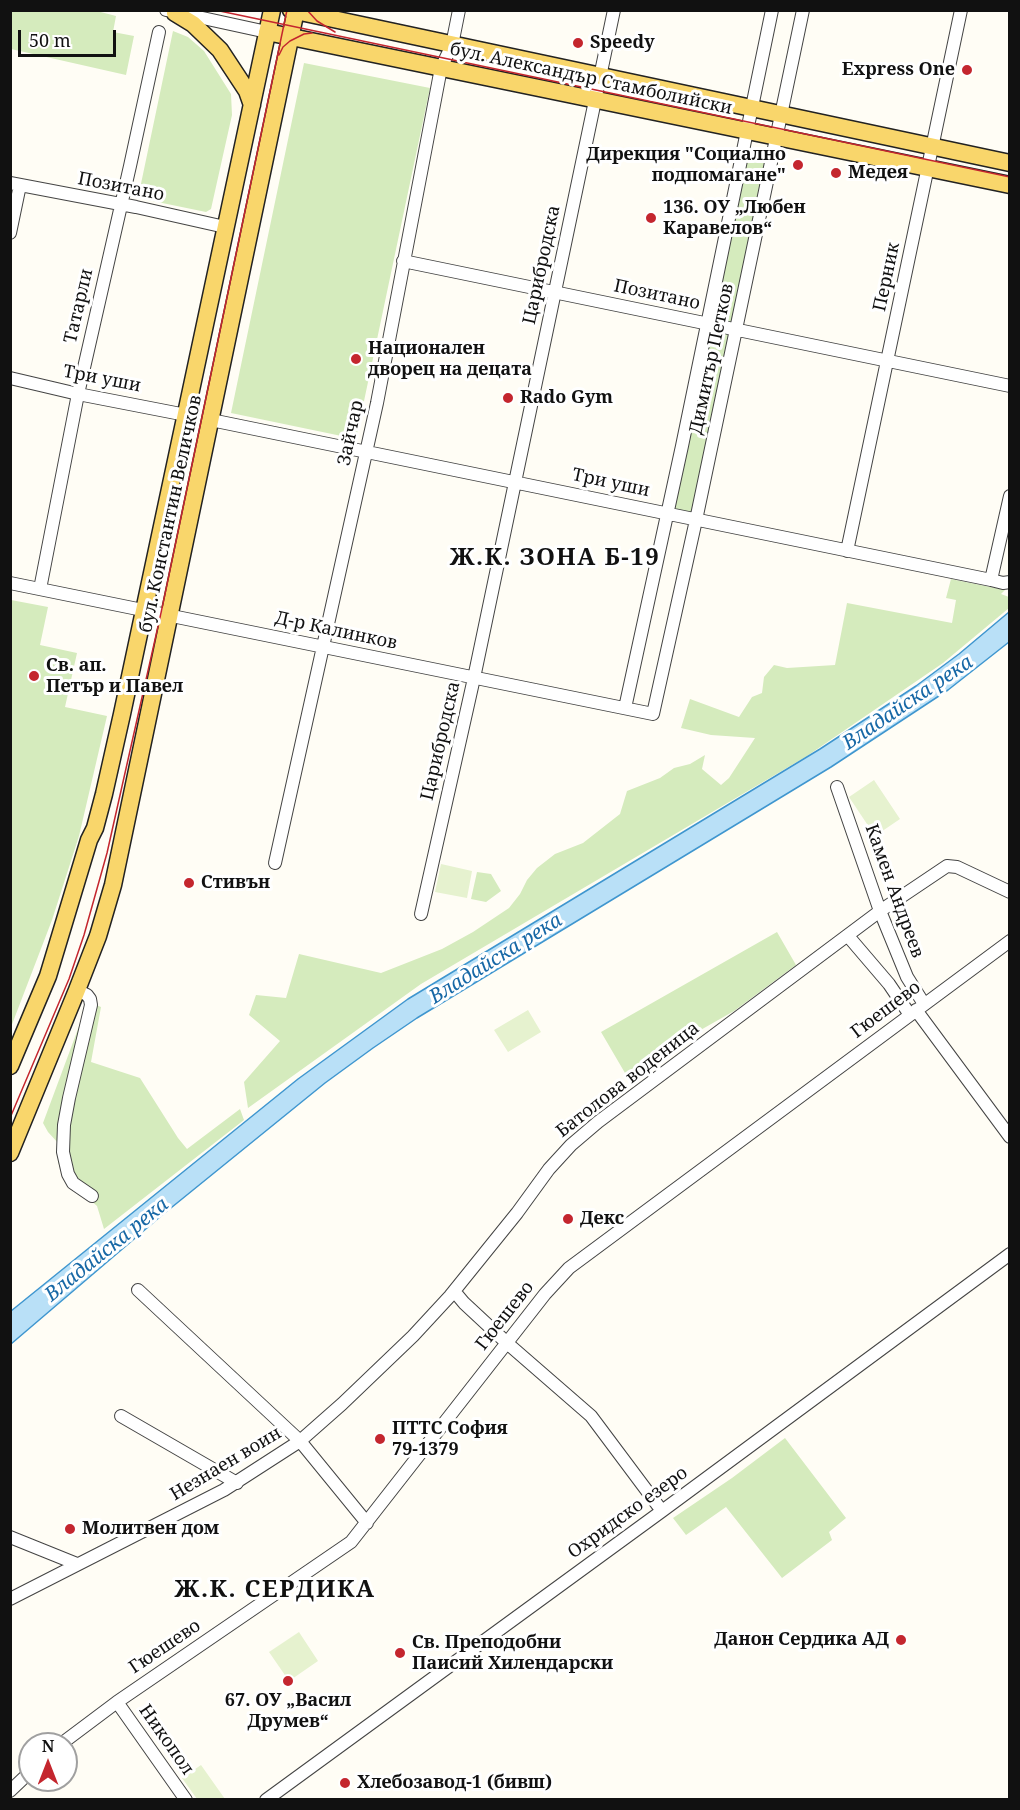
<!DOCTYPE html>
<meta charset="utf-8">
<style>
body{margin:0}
#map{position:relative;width:1020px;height:1810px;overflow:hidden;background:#fffdf5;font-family:"Noto Serif",serif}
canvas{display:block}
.frame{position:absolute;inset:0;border:12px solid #111;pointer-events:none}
.north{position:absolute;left:18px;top:1732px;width:60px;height:60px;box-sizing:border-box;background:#fff;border:2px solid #a0a0a0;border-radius:50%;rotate:0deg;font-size:16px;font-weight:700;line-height:24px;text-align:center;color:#111}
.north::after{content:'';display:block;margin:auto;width:21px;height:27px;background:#c4262e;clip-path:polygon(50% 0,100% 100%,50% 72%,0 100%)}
.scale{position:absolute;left:18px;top:30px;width:98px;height:27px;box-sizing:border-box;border:3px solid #111;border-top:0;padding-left:8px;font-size:18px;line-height:21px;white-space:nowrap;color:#111;-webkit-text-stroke:4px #fff;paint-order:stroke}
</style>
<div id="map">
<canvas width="1020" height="1810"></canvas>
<div class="frame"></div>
<div class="north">N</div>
<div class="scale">50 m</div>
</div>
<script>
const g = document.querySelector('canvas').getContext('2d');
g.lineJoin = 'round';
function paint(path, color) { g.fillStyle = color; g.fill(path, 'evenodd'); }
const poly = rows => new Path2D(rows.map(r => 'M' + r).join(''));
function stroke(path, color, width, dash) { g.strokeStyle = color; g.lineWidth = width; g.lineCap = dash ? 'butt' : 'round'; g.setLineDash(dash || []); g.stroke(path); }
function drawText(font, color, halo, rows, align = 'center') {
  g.font = font + ' "Noto Serif",serif'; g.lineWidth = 6; g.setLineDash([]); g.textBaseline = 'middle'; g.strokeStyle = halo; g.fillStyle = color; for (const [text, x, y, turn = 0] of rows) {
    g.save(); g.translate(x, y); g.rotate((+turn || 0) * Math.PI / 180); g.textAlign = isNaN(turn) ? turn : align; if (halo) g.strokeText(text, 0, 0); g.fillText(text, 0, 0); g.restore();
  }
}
const green = poly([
 [11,10,93,10,116,16,113,32,134,36,126,75,11,49],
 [173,31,188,37,204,51,231,94,232,115,211,209,206,212,138,198],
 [304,63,430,88,356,439,231,413],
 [744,147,774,154,696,520,668,513],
 [951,579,1005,590,1001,594,1009,597,1009,608,943,663,807,756,421,984,248,1108,244,1082,280,1041,249,1015,256,995,286,998,299,954,381,973,442,949,473,932,509,908,520,894,527,880,537,868,555,854,583,843,620,814,627,791,660,778,674,768,690,764,705,755,702,769,721,785,729,778,755,738,711,735,681,728,690,699,739,717,752,697,762,693,764,677,774,665,787,668,835,665,847,603,952,623,956,600,946,598],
 [11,600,48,607,40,645,77,653,65,707,107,716,79,836,52,920,11,1027],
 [477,872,491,874,501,891,486,902,471,899],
 [777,932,796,965,734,1011,625,1073,601,1032],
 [88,1002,101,1007,91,1062,140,1078,178,1138,187,1149,240,1109,244,1120,104,1229,97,1206,63,1176,58,1162,59,1144,48,1132,43,1123],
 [785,1438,846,1518,829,1532,832,1540,782,1578,726,1507,686,1535,673,1518,732,1478]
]);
const pitch = poly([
 [874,780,900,819,875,836,849,797],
 [441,864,472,871,467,898,435,892],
 [528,1010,541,1032,508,1052,494,1030],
 [299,1632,318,1661,289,1681,269,1652],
 [201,1765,225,1799,197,1799,182,1778]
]);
const water = poly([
 [1009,612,1009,642,948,690,831,767,417,1018,373,1048,325,1083,161,1216,11,1344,11,1311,298,1079,408,999,820,749,916,686,959,654,1009,612]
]);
const minor = poly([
 [166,10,267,32],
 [10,183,136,207,225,227],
 [10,233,20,185],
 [403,261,1010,386],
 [10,378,78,394,186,415],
 [211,420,991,580,1003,583,1010,582],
 [847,551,961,10],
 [991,580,1010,496],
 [10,583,653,714,696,520,803,10],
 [40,589,78,394,130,166,159,32],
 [625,708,682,446,772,10],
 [837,787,880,911,907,977,924,1004],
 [275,863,377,403,441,68,452,45,459,10],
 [421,914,474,678,614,10],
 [848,936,889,984,910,1015],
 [77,990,87,995,90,999,91,1005,69,1098,64,1125,63,1152,68,1174,73,1183,92,1196],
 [916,1010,1010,1137],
 [138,1290,300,1441,367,1523],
 [454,1291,464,1303,507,1343,591,1416,662,1511],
 [121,1416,237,1483],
 [10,1537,77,1564],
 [10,1599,224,1490,300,1441,342,1404,413,1336,450,1296,517,1213,549,1169,571,1145,598,1122,880,911,947,866,957,867,1010,892],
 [117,1702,186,1800],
 [61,1744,117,1702,351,1542,545,1294,569,1268,1010,941],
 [10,1791,30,1772],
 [266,1800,662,1511,1010,1254]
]);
const major = poly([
 [291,10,1010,163],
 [175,13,193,24,220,50,247,91,252,105],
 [267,32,1010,185],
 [10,1066,48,976,89,840,95,828,104,794,122,714,272,10],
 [10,1153,77,990,98,936,113,885,296,10]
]);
const tram = poly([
 [215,10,1010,177],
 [307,10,317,21,335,32],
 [279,55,283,47,290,41,304,34,312,33],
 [10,1118,69,979,84,935,107,853,161,613,287,10]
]);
const markers = [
 [578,43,6,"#c4262e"],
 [967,70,6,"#c4262e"],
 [798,165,6,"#c4262e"],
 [836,173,6,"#c4262e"],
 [651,218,6,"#c4262e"],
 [356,359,6,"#c4262e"],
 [508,398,6,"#c4262e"],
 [34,676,6,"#c4262e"],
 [189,883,6,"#c4262e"],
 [568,1219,6,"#c4262e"],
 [380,1439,6,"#c4262e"],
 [70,1529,6,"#c4262e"],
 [901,1640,6,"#c4262e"],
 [400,1653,6,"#c4262e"],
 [288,1681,6,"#c4262e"],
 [345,1783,6,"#c4262e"]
];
const poiNames = [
 ["Speedy",590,43],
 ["Express One",955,70,"right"],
 ["Дирекция \"Социално",786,155,"right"],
 ["подпомагане\"",786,176,"right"],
 ["Медея",848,173],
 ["136. ОУ „Любен",663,208],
 ["Каравелов“",663,229],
 ["Национален",368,349],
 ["дворец на децата",368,370],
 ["Rado Gym",520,398],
 ["Св. ап.",46,666],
 ["Петър и Павел",46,687],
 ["Стивън",201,883],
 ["Декс",580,1219],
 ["ПТТС София",392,1429],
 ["79-1379",392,1450],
 ["Молитвен дом",82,1529],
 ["Данон Сердика АД",889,1640,"right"],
 ["Св. Преподобни",412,1643],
 ["Паисий Хилендарски",412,1664],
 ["67. ОУ „Васил",288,1701,"center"],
 ["Друмев“",288,1722,"center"],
 ["Хлебозавод-1 (бивш)",357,1783]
];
const streetNames = [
 ["бул. Александър Стамболийски",591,79,12],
 ["Позитано",121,187,11],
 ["Царибродска",542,265,-78],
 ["Перник",887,277,-78],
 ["Позитано",657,295,12],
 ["Татарли",79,306,-77],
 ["Димитър Петков",712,359,-78],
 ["Три уши",102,379,11],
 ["Зайчар",351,433,-78],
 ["Три уши",611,483,12],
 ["бул. Константин Величков",171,514,-78],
 ["Д-р Калинков",336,631,12],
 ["Царибродска",441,741,-77],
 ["Камен Андреев",894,891,70],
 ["Гюешево",886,1010,-37],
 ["Батолова воденица",628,1080,-38],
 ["Гюешево",505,1316,-52],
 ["Незнаен воин",226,1464,-31],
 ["Охридско езеро",628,1513,-36],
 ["Гюешево",165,1647,-34],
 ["Никопол",166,1740,55]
];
const waterNames = [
 ["Владайска река",908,703,-34],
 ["Владайска река",496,959,-32],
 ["Владайска река",107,1250,-39]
];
const districtNames = [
 ["Ж.К. ЗОНА Б-19",555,558],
 ["Ж.К. СЕРДИКА",275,1590]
];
paint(green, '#d5ebbd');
paint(pitch, '#e6f2cf');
paint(water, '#b9e0f7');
stroke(water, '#3f96cf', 1.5);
stroke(minor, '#444', 14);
stroke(major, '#222', 19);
stroke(minor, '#fff', 12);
stroke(major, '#f9d66b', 16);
stroke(tram, '#c4262e', 1.5);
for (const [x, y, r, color] of markers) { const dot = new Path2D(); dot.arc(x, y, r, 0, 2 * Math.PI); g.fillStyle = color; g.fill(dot); stroke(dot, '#fff', 2); }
drawText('bold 18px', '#111', '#fff', poiNames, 'left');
drawText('18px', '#111', '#fff', streetNames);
drawText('italic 20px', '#1768a6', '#fff', waterNames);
g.letterSpacing = '1.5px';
drawText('bold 24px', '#111', '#fff', districtNames);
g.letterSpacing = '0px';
</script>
